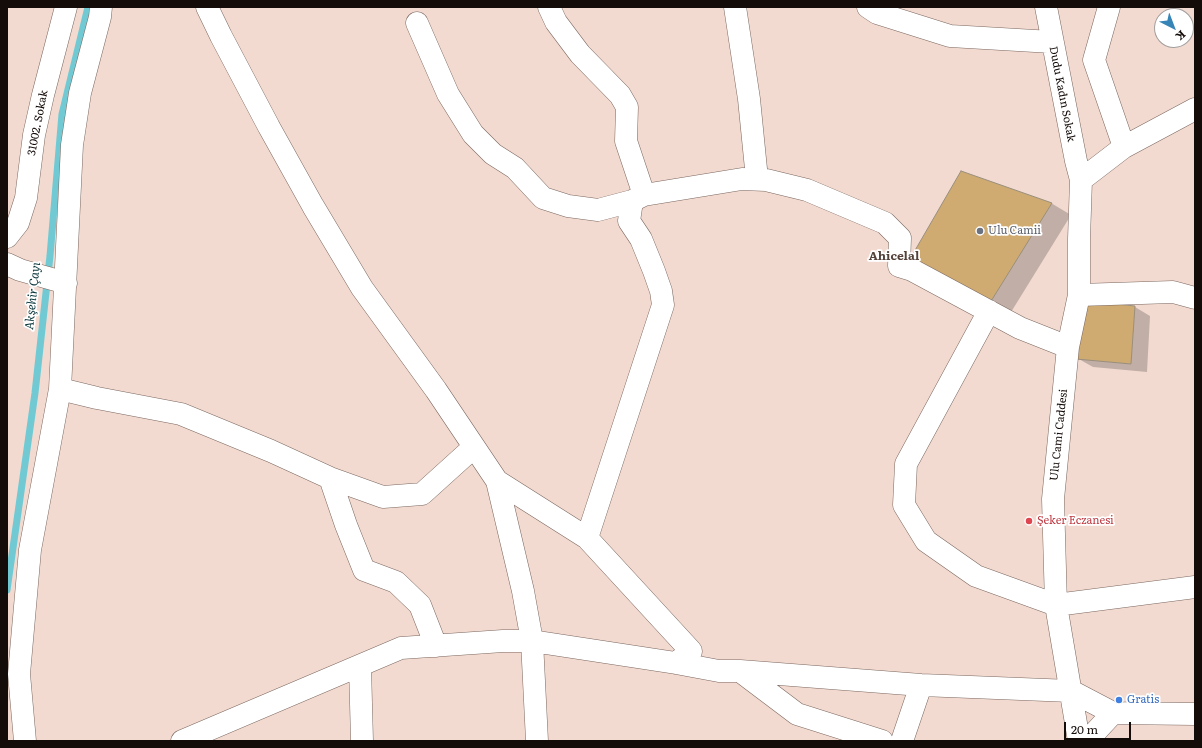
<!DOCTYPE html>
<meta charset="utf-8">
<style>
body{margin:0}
#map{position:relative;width:1202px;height:748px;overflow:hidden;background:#f2dad0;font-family:Literata,serif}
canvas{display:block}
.frame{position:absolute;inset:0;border:8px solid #140c09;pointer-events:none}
.north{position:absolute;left:1154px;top:8px;width:40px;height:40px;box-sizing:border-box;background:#fff;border:1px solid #a19e9d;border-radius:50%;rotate:138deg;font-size:11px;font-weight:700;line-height:16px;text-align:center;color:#140c09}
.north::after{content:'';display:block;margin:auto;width:14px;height:18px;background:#3785b7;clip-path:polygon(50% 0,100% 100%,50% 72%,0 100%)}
.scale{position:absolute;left:1064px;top:722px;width:67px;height:18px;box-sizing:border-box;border:2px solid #140c09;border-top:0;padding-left:5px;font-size:12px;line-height:14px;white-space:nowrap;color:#140c09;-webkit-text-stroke:3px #fff;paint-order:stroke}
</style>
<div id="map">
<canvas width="1202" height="748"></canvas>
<div class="frame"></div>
<div class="north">K</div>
<div class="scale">20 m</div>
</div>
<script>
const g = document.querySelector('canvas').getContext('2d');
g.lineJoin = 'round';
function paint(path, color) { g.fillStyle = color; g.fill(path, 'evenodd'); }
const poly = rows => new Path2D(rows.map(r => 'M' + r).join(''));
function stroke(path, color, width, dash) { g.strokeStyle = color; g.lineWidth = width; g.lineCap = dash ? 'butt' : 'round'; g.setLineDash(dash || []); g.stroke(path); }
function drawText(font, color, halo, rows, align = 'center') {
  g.font = font + ' Literata,serif'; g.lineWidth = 3.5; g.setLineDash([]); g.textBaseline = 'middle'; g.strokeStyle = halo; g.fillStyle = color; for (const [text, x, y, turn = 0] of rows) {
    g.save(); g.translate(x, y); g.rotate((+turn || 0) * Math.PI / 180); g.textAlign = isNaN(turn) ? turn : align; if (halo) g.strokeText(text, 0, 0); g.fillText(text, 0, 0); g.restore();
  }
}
const shadow = poly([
 [1051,203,1071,215,1008,317,988,305],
 [1135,307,1150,316,1147,372,1093,367,1077,358]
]);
const stream = poly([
 [7,590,35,393,50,256,62,114,88,7]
]);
const building = poly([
 [961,171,1052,203,988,306,910,259,961,171],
 [1080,300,1135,306,1131,364,1076,359,1080,300]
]);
const minor = poly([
 [207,7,221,36,269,127,313,206,362,288,436,390,497,481,587,538,691,651,676,663],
 [549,7,556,22,580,54,620,95,627,107,626,141,644,195],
 [735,7,749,99,757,179],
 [868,7,877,13,950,36,1052,42],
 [1046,7,1076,161,1081,180,1079,239,1079,295,1068,347,1053,499,1056,605,1079,741],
 [1109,7,1094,60,1124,147],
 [417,23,448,94,473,134,493,154,515,168,543,198,568,206,598,210,632,201,644,195,742,179,766,180,807,190,885,223,900,238,899,266,912,270,1020,328,1068,347],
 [1081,180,1124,147,1195,109],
 [7,237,18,223,26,198,34,135,43,95,66,7],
 [7,264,20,270,66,283],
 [1079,295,1173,292,1195,298],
 [989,311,906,464,904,505,926,541,976,576,1056,605,1195,587],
 [60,389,97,398,181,414,271,451,330,478,346,525,364,570,396,582,420,605,436,646],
 [330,478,383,497,422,494,474,447],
 [497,481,523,591,532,641,537,741],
 [587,538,663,305,661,291,654,271,641,239,629,221,632,201],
 [360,666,362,741],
 [740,671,797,714,882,741],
 [1113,713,1195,714],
 [25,741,19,674,30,550,60,389,72,145,80,93,100,17,101,7],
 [182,741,401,648,503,641,532,641,676,663,719,671,740,671,921,685,1071,691,1113,713,1087,741],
 [902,741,921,685]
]);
const markers = [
 [980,231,4,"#6b7280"],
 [1029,521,4,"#e0444e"],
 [1119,700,4,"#3f7fe0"]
];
const streetNames = [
 ["Dudu Kadın Sokak",1062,94,79],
 ["31002. Sokak",38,123,-79],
 ["Ulu Cami Caddesi",1059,435,-84]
];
const worshipNames = [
 ["Ulu Camii",988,231]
];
const healthNames = [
 ["Şeker Eczanesi",1037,521]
];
const shopNames = [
 ["Gratis",1127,700]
];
const neighbourhoodNames = [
 ["Ahicelal",894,256]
];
const waterNames = [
 ["Akşehir Çayı",33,296,-84]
];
paint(shadow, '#0003');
stroke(stream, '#71cad3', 7);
paint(building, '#cfab71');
stroke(building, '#998e7c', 1);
stroke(minor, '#7b675f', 23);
stroke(minor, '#fff', 22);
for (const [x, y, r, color] of markers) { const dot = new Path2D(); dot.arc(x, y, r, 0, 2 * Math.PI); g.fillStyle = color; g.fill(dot); stroke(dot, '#fff', 1.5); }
drawText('11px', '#140c09', '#fff', streetNames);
drawText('11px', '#5b616d', '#fff', worshipNames, 'left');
drawText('11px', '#be3a42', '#fff', healthNames, 'left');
drawText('11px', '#366cbe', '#fff', shopNames, 'left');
drawText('bold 12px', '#54423a', '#fff', neighbourhoodNames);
drawText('italic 12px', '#0a363a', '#fff', waterNames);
</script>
